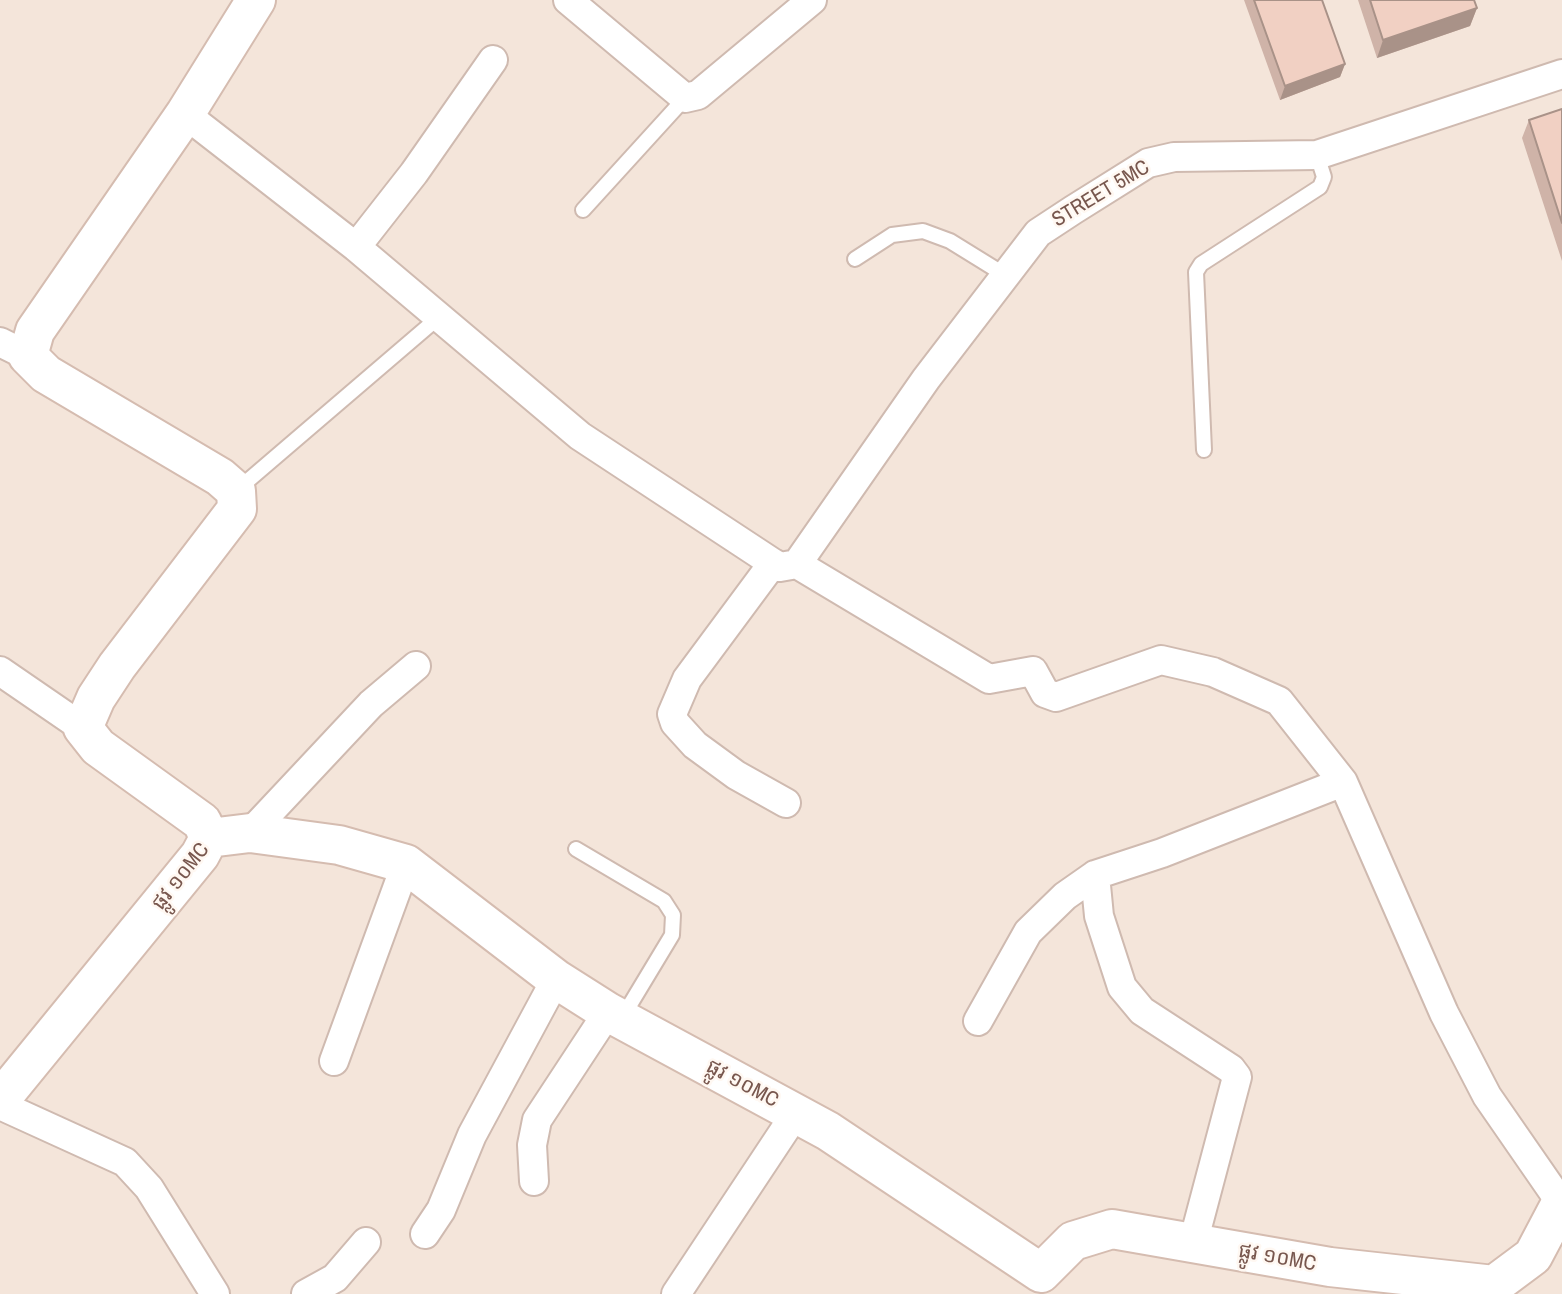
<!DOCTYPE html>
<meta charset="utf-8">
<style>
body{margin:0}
canvas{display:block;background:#fcf4eb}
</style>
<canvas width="1562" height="1294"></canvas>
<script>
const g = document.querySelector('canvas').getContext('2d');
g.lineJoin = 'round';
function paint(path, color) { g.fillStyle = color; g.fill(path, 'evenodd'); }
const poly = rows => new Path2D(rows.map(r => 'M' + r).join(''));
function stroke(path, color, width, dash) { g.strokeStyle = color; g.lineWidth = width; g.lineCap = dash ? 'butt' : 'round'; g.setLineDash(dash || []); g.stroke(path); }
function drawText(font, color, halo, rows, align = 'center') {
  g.font = font + ' "Archivo Narrow","Noto Sans Khmer",sans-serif'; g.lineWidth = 5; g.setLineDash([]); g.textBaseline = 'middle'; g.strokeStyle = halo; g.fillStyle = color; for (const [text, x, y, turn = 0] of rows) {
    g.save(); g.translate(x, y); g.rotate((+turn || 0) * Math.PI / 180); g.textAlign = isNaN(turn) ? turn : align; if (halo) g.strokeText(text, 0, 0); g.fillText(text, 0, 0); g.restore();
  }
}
const residential = poly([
 [0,0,1562,0,1562,1294,0,1294]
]);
const lane = poly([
 [583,210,685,98],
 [855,259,892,235,923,231,950,241,1005,275],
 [1204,450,1196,272,1201,264,1320,187,1324,177,1317,155],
 [237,490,439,317],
 [576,849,664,901,673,915,672,935,622,1018]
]);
const street = poly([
 [568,0,685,98,698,95,812,0],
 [185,114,356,247,580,436,773,563,780,567,797,564,989,679,1033,671,1045,693,1056,697,1161,660,1213,672,1279,701,1343,782,1444,1013,1487,1096,1561,1203],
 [356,247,414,173,493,60],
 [0,342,28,356],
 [773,563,687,679,672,714,675,723,695,745,736,775,786,803],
 [797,564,926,379,1038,233,1073,210,1148,163,1174,157,1317,155,1562,74],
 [0,671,83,728],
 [250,833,371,704,416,666],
 [1095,875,1099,916,1122,987,1142,1011,1231,1069,1237,1077,1193,1243],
 [978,1021,1028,932,1065,896,1095,875,1162,853,1343,782],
 [334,1061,406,864],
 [0,1105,125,1162,149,1188,215,1294],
 [534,1181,532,1145,537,1120,608,1012],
 [425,1234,441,1210,472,1135,556,979],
 [306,1294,335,1278,366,1242],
 [676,1294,796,1113]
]);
const secondary = poly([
 [209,838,202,822,98,747,83,728,96,698,117,666,237,509,236,491,220,477,46,374,28,356,35,331,185,114,256,0],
 [0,1100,200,855,209,838,250,833,339,845,406,864,556,979,608,1012,828,1131,1041,1273,1073,1241,1112,1229,1330,1267,1494,1285,1533,1256,1562,1201]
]);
const wall = poly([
 [1244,0,1322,0,1345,64,1340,77,1280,100],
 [1358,0,1474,0,1477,8,1470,26,1377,58],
 [1562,109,1562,261,1522,138,1529,120]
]);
const shadedWall = poly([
 [1477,8,1470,26,1377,58,1383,40],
 [1345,64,1340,77,1280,100,1285,86]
]);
const building = poly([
 [1254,0,1322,0,1345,64,1285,86,1254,0],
 [1370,0,1474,0,1477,8,1383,40,1370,0],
 [1562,109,1562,223,1529,120,1562,109]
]);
const streetNames = [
 ["STREET 5MC",1101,194,-31],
 ["ផ្លូវ ១០MC",181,877,-52],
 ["ផ្លូវ ១០MC",742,1084,28],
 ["ផ្លូវ ១០MC",1277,1258,10]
];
paint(residential, '#f4e5da');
stroke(lane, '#cfbab0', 18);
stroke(street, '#cfbab0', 32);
stroke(secondary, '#d5bcb0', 42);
stroke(lane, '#fff', 14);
stroke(street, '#fff', 28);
stroke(secondary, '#fff', 38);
paint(wall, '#cfb3a8');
paint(shadedWall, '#a99288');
paint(building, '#f1d0c3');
stroke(building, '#a99288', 2);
drawText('21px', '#78574e', '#fff8f2', streetNames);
</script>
